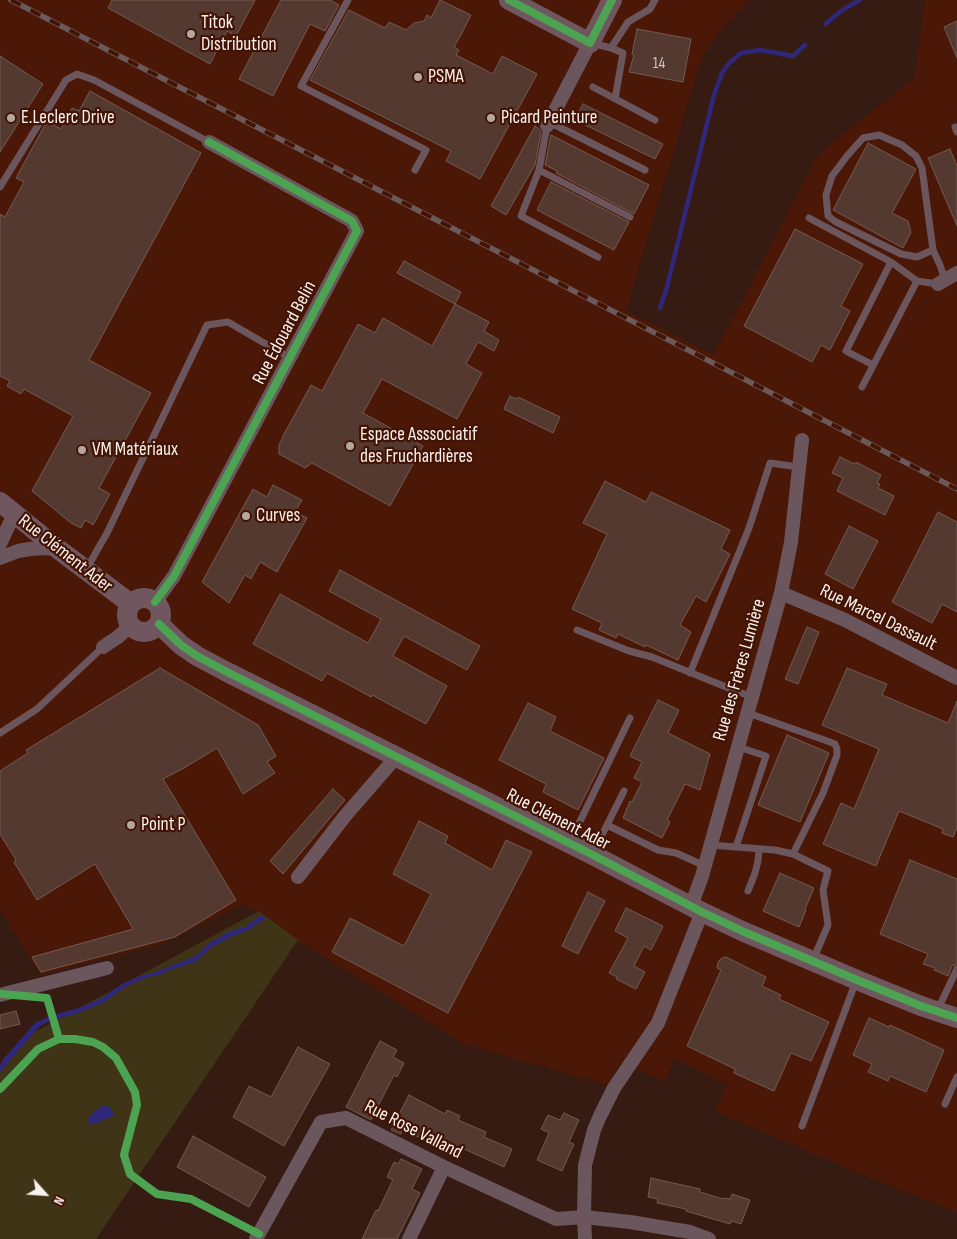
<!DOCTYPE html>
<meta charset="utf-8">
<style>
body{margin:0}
#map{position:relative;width:957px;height:1239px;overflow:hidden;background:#351b12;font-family:"Sofia Sans Condensed",sans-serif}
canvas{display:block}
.north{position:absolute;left:20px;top:1169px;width:50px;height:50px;-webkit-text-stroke:4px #431304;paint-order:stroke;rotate:116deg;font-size:14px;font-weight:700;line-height:20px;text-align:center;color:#f9f1ee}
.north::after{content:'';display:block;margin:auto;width:18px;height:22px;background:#f9f1ee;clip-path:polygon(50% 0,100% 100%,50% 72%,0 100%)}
</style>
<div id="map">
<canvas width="957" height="1239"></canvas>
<div class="north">N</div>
</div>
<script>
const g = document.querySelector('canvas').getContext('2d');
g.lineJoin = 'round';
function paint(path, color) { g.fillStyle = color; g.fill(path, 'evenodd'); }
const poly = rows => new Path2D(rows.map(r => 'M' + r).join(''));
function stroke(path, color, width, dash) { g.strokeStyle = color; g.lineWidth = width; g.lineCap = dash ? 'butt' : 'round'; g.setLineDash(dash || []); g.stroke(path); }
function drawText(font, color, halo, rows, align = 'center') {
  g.font = font + ' "Sofia Sans Condensed",sans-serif'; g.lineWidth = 4.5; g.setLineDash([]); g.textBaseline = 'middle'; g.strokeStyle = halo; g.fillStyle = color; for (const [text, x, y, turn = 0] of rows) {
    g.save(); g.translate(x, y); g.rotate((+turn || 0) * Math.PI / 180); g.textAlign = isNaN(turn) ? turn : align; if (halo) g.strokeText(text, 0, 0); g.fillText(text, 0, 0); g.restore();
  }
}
const built = poly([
 [0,0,750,0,718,33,704,54,692,89,626,311,714,355,816,158,843,134,914,78,925,0,957,0,957,1212,863,1175,715,1111,727,1085,675,1058,665,1081,621,1063,607,1085,464,1044,298,940,259,911,241,905,164,943,41,975,0,909]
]);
const green = poly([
 [259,911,298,940,96,1239,0,1239,0,1069,33,1033]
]);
const water = poly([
 [262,915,266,918,247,931,235,935,210,948,195,962,167,971,159,975,148,977,125,987,105,1002,76,1014,49,1021,38,1028,0,1072,0,1065,4,1058,35,1023,52,1015,76,1009,100,999,122,984,140,976,155,972,193,957,198,954,208,944,230,931,245,927,256,918],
 [103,1105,109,1107,113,1112,113,1116,94,1124,89,1123,88,1121,89,1116]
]);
const stream = poly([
 [825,24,844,9,860,0],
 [660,308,667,287,714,95,722,73,729,63,741,53,760,50,793,56,805,45]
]);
const building = poly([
 [112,0,255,0,236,36,227,31,210,64,108,8,112,0],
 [281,0,330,0,339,5,325,31,310,24,273,96,239,79,281,0],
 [440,0,471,15,461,35,454,47,459,50,456,55,493,74,502,56,537,74,480,179,446,161,451,151,310,80,349,10,385,28,389,22,406,30,414,23,424,21,427,15,431,18,440,0],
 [957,21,957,58,944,27,957,21],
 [637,29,691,39,683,82,629,72,634,55,632,54,637,29],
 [0,56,43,84,0,152,0,56],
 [90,91,201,153,89,360,151,393,99,488,110,494,93,525,85,520,81,528,71,523,32,491,73,416,24,389,21,394,7,386,10,381,0,376,0,214,5,217,24,182,16,178,47,121,61,129,72,108,79,111,90,91],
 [583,104,663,144,655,159,575,120,583,104],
 [535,126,539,129,541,132,535,165,506,215,491,206,535,126],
 [551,135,649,185,634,214,556,173,557,171,545,165,551,135],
 [868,143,916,169,892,213,908,221,911,232,903,248,833,210,868,143],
 [950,149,957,166,957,226,928,158,950,149],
 [551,182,629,222,614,250,537,210,551,182],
 [795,229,863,264,841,306,850,311,830,350,821,345,812,362,744,326,795,229],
 [404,261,461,292,455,304,397,273,404,261],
 [455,304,489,322,484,331,499,340,494,351,478,342,466,364,482,373,457,419,382,379,363,413,423,446,390,506,312,463,305,468,279,454,279,445,283,437,283,436,311,385,322,391,358,324,375,333,383,318,432,346,455,304],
 [510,396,516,399,518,397,560,417,553,433,504,409,510,396],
 [840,457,854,464,856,462,881,475,877,483,880,484,878,488,894,496,885,515,837,491,843,478,832,473,840,457],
 [605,481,646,502,651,492,730,530,721,549,730,554,706,602,696,596,680,625,691,632,678,660,646,645,645,647,618,634,616,638,599,630,602,623,572,609,607,534,583,523,605,481],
 [273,485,302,500,295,512,307,518,277,572,260,562,251,579,245,575,229,603,202,582,253,489,267,497,273,485],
 [938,512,957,522,957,612,942,604,932,623,892,602,938,512],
 [849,526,878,541,853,589,825,574,849,526],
 [340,570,480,646,467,670,404,636,393,656,447,686,426,724,372,695,371,697,327,673,322,681,253,644,280,594,368,643,381,619,329,591,340,570],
 [807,627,819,632,798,684,785,679,807,627],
 [160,668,258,725,276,756,267,762,275,773,243,794,217,748,184,768,163,779,236,900,175,937,41,972,32,957,133,929,95,864,37,900,14,862,16,860,0,834,0,771,28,753,26,750,160,668],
 [847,668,887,684,882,695,948,723,957,701,957,828,953,837,942,833,943,829,899,811,876,866,823,844,841,803,854,809,879,749,822,725,847,668],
 [658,700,679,710,668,733,710,754,700,790,685,784,667,820,670,822,662,838,623,818,630,801,632,802,642,782,634,778,642,762,630,756,658,700],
 [528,703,556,717,550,731,604,758,578,810,543,792,546,784,499,760,528,703],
 [787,735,829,753,800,822,758,805,787,735],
 [333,789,345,800,283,874,270,861,333,789],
 [419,821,448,836,445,843,492,870,506,840,532,852,448,1013,332,952,350,918,404,946,431,894,393,874,419,821],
 [910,860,957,879,957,964,952,966,948,976,934,970,935,968,923,964,928,954,880,934,910,860],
 [780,873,814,888,805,909,806,910,799,927,763,911,780,873],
 [588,892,605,901,578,954,562,946,588,892],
 [626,908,663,926,651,950,644,946,634,966,645,972,636,989,616,979,617,977,609,973,628,938,615,931,626,908],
 [726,957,766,977,762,986,781,995,779,999,829,1022,811,1061,791,1053,774,1091,734,1073,735,1069,687,1046,721,970,717,968,718,962,722,958,726,957],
 [16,1011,20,1024,0,1029,0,1015,16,1011],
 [869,1018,889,1027,890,1025,944,1050,926,1092,890,1076,888,1081,868,1072,872,1064,853,1055,869,1018],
 [380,1041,397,1050,393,1057,404,1063,397,1077,394,1075,371,1120,346,1107,380,1041],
 [298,1047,330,1064,284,1146,233,1117,249,1086,271,1097,298,1047],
 [409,1095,445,1114,447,1110,460,1116,458,1120,486,1132,484,1137,512,1149,504,1167,464,1149,459,1159,444,1152,445,1149,403,1130,401,1134,391,1130,409,1095],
 [564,1113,579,1120,569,1142,574,1144,562,1171,537,1160,549,1133,541,1129,548,1115,560,1120,564,1113],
 [193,1136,266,1177,249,1207,177,1167,193,1136],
 [401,1159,422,1169,412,1189,420,1193,397,1239,362,1239,376,1210,378,1211,393,1180,387,1177,394,1162,398,1164,401,1159],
 [651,1178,700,1189,700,1192,723,1199,724,1198,730,1199,732,1194,750,1200,741,1224,732,1221,730,1224,686,1211,686,1209,657,1203,658,1199,648,1197,651,1178]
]);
const lane = poly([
 [348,0,301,86,426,150,415,170],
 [591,43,611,48,628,22,650,9,655,0],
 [611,48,623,53,615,99],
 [593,87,655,120],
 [549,122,645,170],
 [547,126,539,170,521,216,598,257],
 [955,127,957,132],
 [539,170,630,217],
 [0,187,66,80,77,74,94,80,209,142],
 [809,218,891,262,917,281,938,284],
 [933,250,917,257,901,254,836,222,828,216,826,195,832,176,847,156,863,138,879,135,902,145,916,156,922,168,933,250,940,265,945,280],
 [873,365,846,351,891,262],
 [862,387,917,281],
 [87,568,107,533,207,325,228,322,290,358],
 [577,630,629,651,652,657,736,691,753,697],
 [690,673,749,528,770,463,799,467],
 [748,713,830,742,835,744,837,749,837,755,823,793,793,854],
 [0,733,37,709,103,647],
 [607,825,624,791],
 [570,842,630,718],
 [710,845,775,850,793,854,828,871,823,890,828,925,813,960],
 [736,847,766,756,738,747],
 [593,852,607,825,658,850,676,853,705,866],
 [748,891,755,873,758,861,759,849],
 [938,1009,957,969],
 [945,1104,957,1077],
 [802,1126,856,981]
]);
const street = poly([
 [547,126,590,43],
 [938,284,957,273],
 [0,544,14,514],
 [0,558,18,551,30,549,45,548,58,549],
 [781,593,845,620,957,678],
 [155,602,174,576,357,231,352,221,209,142],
 [103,647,118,637,130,626],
 [298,877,345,816,391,763,395,756],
 [691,906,702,876,781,593,791,542,802,440],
 [0,995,107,968],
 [256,1239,321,1122,346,1118,444,1167,556,1219,584,1217,630,1222,690,1232,709,1239],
 [409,1239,444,1167],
 [585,1239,584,1217,585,1165,594,1130,600,1116,614,1088,658,1023,702,912]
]);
const secondary = poly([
 [509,0,590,43,612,0],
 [0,502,58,549,131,604],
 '127 615a17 17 0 1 1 34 0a17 17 0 1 1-34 0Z',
 [159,624,181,645,197,656,227,672,591,854,702,912,742,931,857,980,921,1006,957,1018]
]);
const rail = poly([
 [11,0,957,489]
]);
const cycleway = poly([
 [509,0,590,43,612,0],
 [155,602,174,576,357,231,352,221,209,142],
 [159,624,181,645,197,656,227,672,591,854,702,912,742,931,857,980,921,1006,957,1018],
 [2,994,47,998,59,1039],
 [0,1089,38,1049,59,1039,75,1039,93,1042,103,1047,116,1058,135,1092,137,1105,124,1155,130,1174,157,1194,191,1199,259,1234]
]);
const markers = [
 [191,34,5,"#b4a6a1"],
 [418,77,5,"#b4a6a1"],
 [11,118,5,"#b4a6a1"],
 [491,118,5,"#b4a6a1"],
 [350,446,5,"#b4a6a1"],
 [82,450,5,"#b4a6a1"],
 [246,516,5,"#b4a6a1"],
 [131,825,5,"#b4a6a1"]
];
const numberNames = [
 ["14",659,64]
];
const poiNames = [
 ["Titok",201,23],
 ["Distribution",201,45],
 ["PSMA",428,77],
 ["E.Leclerc Drive",21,118],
 ["Picard Peinture",501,118],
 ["Espace Asssociatif",360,435],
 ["des Fruchardières",360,457],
 ["VM Matériaux",92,450],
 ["Curves",256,516],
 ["Point P",141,825]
];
const streetNames = [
 ["Rue Édouard Belin",285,333,-62],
 ["Rue Clément Ader",65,554,38],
 ["Rue Marcel Dassault",878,618,26],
 ["Rue des Frères Lumière",740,670,-74],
 ["Rue Clément Ader",558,820,27],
 ["Rue Rose Valland",413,1130,27]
];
paint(built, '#4b1807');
paint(green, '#3f3516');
paint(water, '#2f287a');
stroke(stream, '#2f287a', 4.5);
paint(building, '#533930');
stroke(building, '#735a51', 1);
stroke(lane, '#6b565d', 7);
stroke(street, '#6b565d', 14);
stroke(secondary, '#70565e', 20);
stroke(rail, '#6c595a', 5.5);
stroke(rail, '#431304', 4, [11]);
stroke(cycleway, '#4ca352', 8);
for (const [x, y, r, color] of markers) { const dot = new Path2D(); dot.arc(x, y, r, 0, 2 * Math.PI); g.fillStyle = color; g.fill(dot); stroke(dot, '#431304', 2); }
drawText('16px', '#d0c3be', null, numberNames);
drawText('19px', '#f9f1ee', '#431304', poiNames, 'left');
drawText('19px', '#f9f1ee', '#431304', streetNames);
</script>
